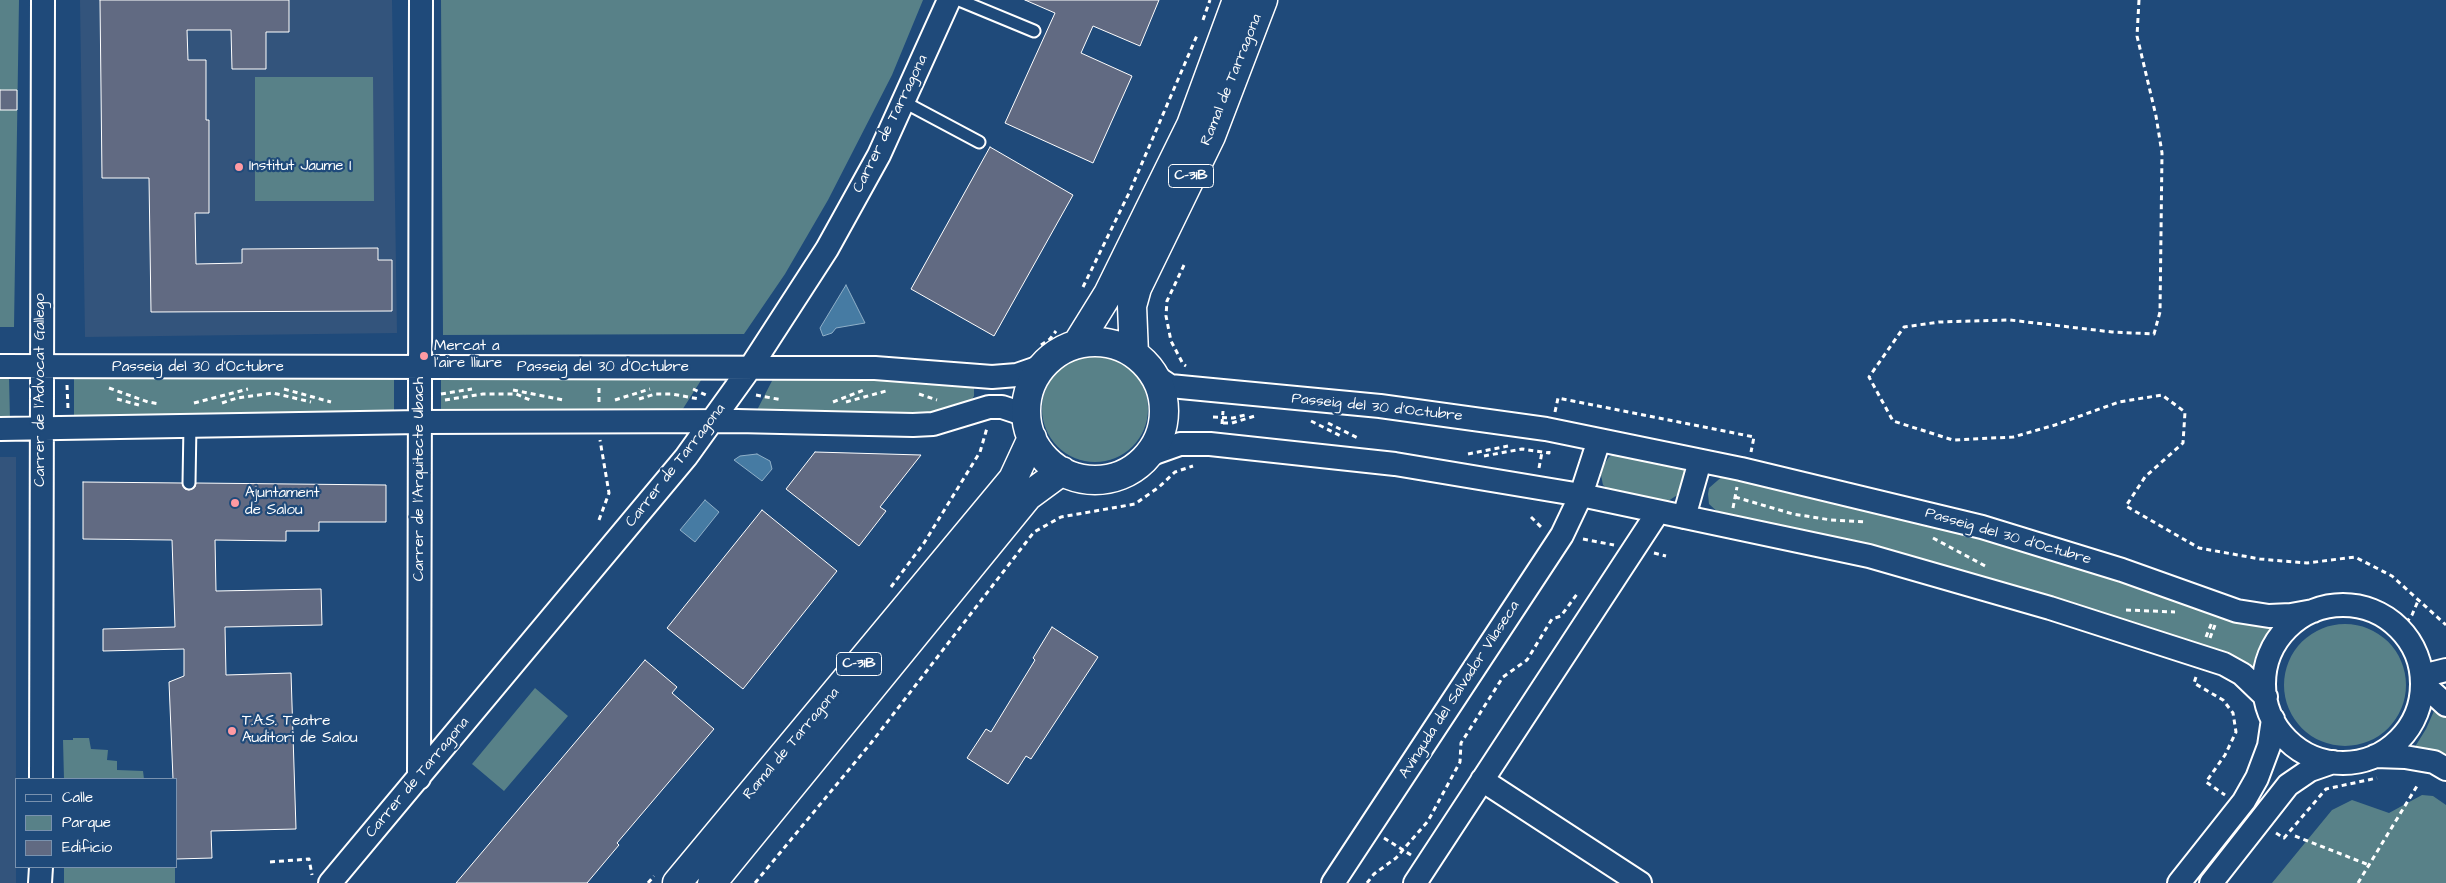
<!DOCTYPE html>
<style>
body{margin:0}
#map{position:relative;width:2446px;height:883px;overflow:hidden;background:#1f4a7a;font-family:"Architects Daughter",sans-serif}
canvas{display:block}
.legend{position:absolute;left:15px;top:778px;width:162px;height:90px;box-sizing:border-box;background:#1f4a7a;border:1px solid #7992af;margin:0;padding:6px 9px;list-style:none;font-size:15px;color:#fff}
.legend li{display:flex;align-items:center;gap:10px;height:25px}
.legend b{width:25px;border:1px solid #7992af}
</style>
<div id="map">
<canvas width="2446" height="883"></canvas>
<ul class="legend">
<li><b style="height:6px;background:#1f4a7a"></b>Calle</li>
<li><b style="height:14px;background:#588188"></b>Parque</li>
<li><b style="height:14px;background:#616a82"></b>Edificio</li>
</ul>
</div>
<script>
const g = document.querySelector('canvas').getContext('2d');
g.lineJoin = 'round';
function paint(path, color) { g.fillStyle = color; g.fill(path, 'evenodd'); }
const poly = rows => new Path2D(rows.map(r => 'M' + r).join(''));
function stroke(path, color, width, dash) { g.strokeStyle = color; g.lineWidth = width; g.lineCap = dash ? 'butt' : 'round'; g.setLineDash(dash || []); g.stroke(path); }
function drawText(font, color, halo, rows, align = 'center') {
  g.font = font + ' "Architects Daughter",sans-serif'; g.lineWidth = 4.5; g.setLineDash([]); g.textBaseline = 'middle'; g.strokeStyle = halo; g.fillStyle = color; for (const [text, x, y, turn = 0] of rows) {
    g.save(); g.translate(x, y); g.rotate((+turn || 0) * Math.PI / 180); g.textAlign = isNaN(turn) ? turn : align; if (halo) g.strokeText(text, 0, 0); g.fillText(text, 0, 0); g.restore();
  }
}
const built = poly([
 [80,0,392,0,397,333,85,337],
 [0,457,16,457,16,883,0,883]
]);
const green = poly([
 [0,0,19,0,14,327,0,327],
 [441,0,923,0,892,75,828,200,785,274,744,334,443,335],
 [255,77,373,77,374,201,255,201],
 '1042 409a53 53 0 1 1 106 0a53 53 0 1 1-106 0Z',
 [441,374,705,374,679,415,441,417],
 [74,375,394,376,394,419,74,418],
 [775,375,974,382,974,396,968,406,934,417,754,416],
 [0,377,9,377,10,421,0,421],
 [1618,452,1680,463,1688,472,1682,492,1665,503,1612,492,1603,485,1601,475,1603,466,1609,457],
 [1725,474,1930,520,2271,627,2260,646,2253,669,2246,670,1721,515,1709,504,1708,494,1709,488],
 '2284 685a61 61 0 1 1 122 0a61 61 0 1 1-122 0Z',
 [535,688,568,716,504,791,472,764],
 [2439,707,2446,709,2446,762,2413,750,2426,729,2434,711],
 [73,738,89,738,91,749,108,750,107,760,117,761,117,770,143,771,144,779,64,779,63,740,73,740],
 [2422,795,2433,796,2446,805,2446,883,2272,883,2332,810,2352,800,2389,813],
 [64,867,175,867,175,883,64,883]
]);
const water = poly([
 [846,285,865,323,836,328,832,333,823,336,820,328,846,285],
 [757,454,770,461,772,469,762,481,734,460,740,456,757,454],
 [705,500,719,512,695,542,680,530,705,500]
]);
const building = poly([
 [100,0,289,0,289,32,266,32,266,69,232,69,231,30,187,30,188,60,206,60,206,120,209,120,209,213,195,213,196,264,242,263,242,249,378,248,378,260,392,260,392,311,151,312,149,178,102,178,100,0],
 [1025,0,1159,0,1140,46,1093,26,1081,53,1132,76,1093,163,1005,123,1055,13,1025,0],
 [0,90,17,90,17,110,0,110,0,90],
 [990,147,1073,195,994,336,911,289,990,147],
 [815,452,921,455,880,507,886,511,859,546,786,489,815,452],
 [83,482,182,483,185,489,189,490,195,487,196,483,386,485,386,522,319,522,319,531,286,531,286,541,215,540,216,591,321,589,322,625,225,627,226,675,291,673,296,829,211,831,212,858,176,859,176,779,173,779,169,682,184,676,184,649,103,651,103,629,175,627,172,540,83,539,83,482],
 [762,510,837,571,743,689,667,628,762,510],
 [1052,627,1098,657,1031,759,1026,756,1008,784,967,758,986,729,991,732,1035,660,1033,658,1052,627],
 [645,660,677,687,672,693,714,729,617,843,619,845,587,883,456,883,645,660]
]);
const path = poly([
 [2139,0,2137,36,2156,116,2162,153,2160,312,2154,334,2112,332,2010,320,1939,322,1904,327,1869,377,1893,421,1953,440,2013,437,2055,425,2119,402,2162,395,2185,412,2183,443,2145,477,2126,506,2199,548,2260,559,2307,563,2355,557,2392,576,2446,625],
 [1203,20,1210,0],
 [1184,265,1167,301,1166,316,1171,341,1183,364,1186,366],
 [1083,287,1130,191,1198,33],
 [1041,345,1050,339,1056,331],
 [67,385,68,409],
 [109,388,148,402,160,404],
 [599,388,599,402],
 [284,389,331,402],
 [693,389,706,395],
 [513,390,563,400],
 [441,394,472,389],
 [919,394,937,400],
 [756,395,782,400],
 [117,399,139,405],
 [639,399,655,394,672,394,699,399],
 [445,400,483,394,516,394,530,400],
 [615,400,650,389],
 [833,402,864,390],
 [846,402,886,391],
 [194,403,248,389],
 [222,403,237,398,273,393,311,402],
 [1555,412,1558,398,1754,437,1751,452],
 [1213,417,1233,418,1245,415],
 [1311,421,1343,437],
 [1223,423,1232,423,1255,416],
 [1328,423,1358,438],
 [1222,424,1223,411],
 [1468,454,1508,446],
 [1484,456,1522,449,1549,453,1549,450],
 [1539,468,1542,452],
 [1735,497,1793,514,1831,520,1867,522],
 [1733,508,1737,487],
 [1531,517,1543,529],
 [599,520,609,493,600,440],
 [1933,538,1987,567],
 [1583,539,1614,545],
 [1654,553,1666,556],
 [891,587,924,543,980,452,987,428],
 [2126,610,2175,612],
 [2401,630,2412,615,2418,601],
 [2206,637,2212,622],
 [2210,638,2215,625],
 [2196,677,2194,683,2223,700,2233,713,2236,732,2225,755,2206,782,2225,795],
 [2276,833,2284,838,2326,789,2377,778],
 [2295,836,2369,865],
 [1384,838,1411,855],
 [270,862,309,859,312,875],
 [648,883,654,876],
 [755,883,871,743,1034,532,1061,517,1135,504,1159,487,1175,472,1193,466],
 [1367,883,1374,874,1396,858,1428,821,1460,762,1461,743,1503,677,1527,660,1552,619,1561,616,1577,594],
 [2358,883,2417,786]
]);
const lane = poly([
 [959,0,1034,31],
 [904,102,979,142],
 [189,483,190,425]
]);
const street = poly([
 [0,366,875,368,992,377,1017,375,1043,366],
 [1155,376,1170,386,1380,406,1546,429,1741,469,1982,527,2122,570,2237,611,2269,616,2291,615,2313,611],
 [0,429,420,422,737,421,913,425,933,424,989,407,1002,407,1026,415],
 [1149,455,1180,444,1210,444,1395,464,1581,495,1869,556,2050,608,2224,664,2242,674,2266,697],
 [1684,517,1700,461],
 '2264 684a79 79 0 1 1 158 0a79 79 0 1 1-158 0Z',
 [2422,676,2446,670],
 [2422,683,2446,705],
 [2375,756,2405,757,2434,762,2446,769],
 [419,778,421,0],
 [41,779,43,0],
 [1482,780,1640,883],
 [40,883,41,867],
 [330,883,686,457,750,368,827,249,879,155,949,0],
 [1333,883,1562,535,1581,495,1599,440],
 [1415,883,1658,512],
 [2179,883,2244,801,2257,778,2269,746,2273,719],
 [2211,883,2288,785,2310,770,2333,762]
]);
const primary = poly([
 '1026 411a69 69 0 1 1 138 0a69 69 0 1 1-138 0Z',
 [1077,344,1108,294,1191,125,1237,0],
 [1134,354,1132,306,1137,288,1211,136,1263,0],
 [677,883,1013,479,1032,438],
 [712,883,1028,496,1062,471]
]);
const markers = [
 [239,167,5,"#ff9aa2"],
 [424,356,5,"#ff9aa2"],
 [235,503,5,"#ff9aa2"],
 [232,731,5,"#ff9aa2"]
];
const shields = [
 [1191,176,45],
 [859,664,45]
];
const shieldNames = [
 ["C-31B",1191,176],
 ["C-31B",859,664]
];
const streetNames = [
 ["Ramal de Tarragona",1232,80,-68],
 ["Carrer de Tarragona",891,124,-64],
 ["Passeig del 30 d'Octubre",198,368],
 ["Passeig del 30 d'Octubre",603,368],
 ["Carrer de l'Advocat Gallego",41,390,-90],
 ["Passeig del 30 d'Octubre",1377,408,6],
 ["Carrer de Tarragona",676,466,-52],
 ["Carrer de l'Arquitecte Ubach",420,479,-90],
 ["Passeig del 30 d'Octubre",2008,537,16],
 ["Avinguda del Salvador Vilaseca",1460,690,-57],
 ["Ramal de Tarragona",792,744,-50],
 ["Carrer de Tarragona",418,778,-50]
];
const poiNames = [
 ["Institut Jaume I",249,167],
 ["Mercat a",434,347],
 ["l'aire lliure",434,364],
 ["Ajuntament",245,494],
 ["de Salou",245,511],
 ["T.A.S. Teatre",242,722],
 ["Auditori de Salou",242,739]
];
paint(built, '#33547c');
paint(green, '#588188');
paint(water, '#467ba3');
stroke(water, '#90b0c8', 1);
paint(building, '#616a82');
stroke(building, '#fff', 1);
stroke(lane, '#fff', 15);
stroke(street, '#fff', 26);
stroke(primary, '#fff', 31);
stroke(path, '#fff', 3, [5, 4]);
stroke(lane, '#1f4a7a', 11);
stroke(street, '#1f4a7a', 22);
stroke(primary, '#1f4a7a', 28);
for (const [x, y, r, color] of markers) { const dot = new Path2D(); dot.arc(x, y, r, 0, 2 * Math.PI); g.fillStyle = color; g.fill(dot); stroke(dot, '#1f4a7a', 2); }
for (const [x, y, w] of shields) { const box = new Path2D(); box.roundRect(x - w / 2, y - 11.5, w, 23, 4); g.fillStyle = '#1f4a7a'; g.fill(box); stroke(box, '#fff', 1); }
drawText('bold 14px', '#fff', null, shieldNames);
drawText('15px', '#fff', '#1f4a7a', streetNames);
drawText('15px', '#fff', '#1f4a7a', poiNames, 'left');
</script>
